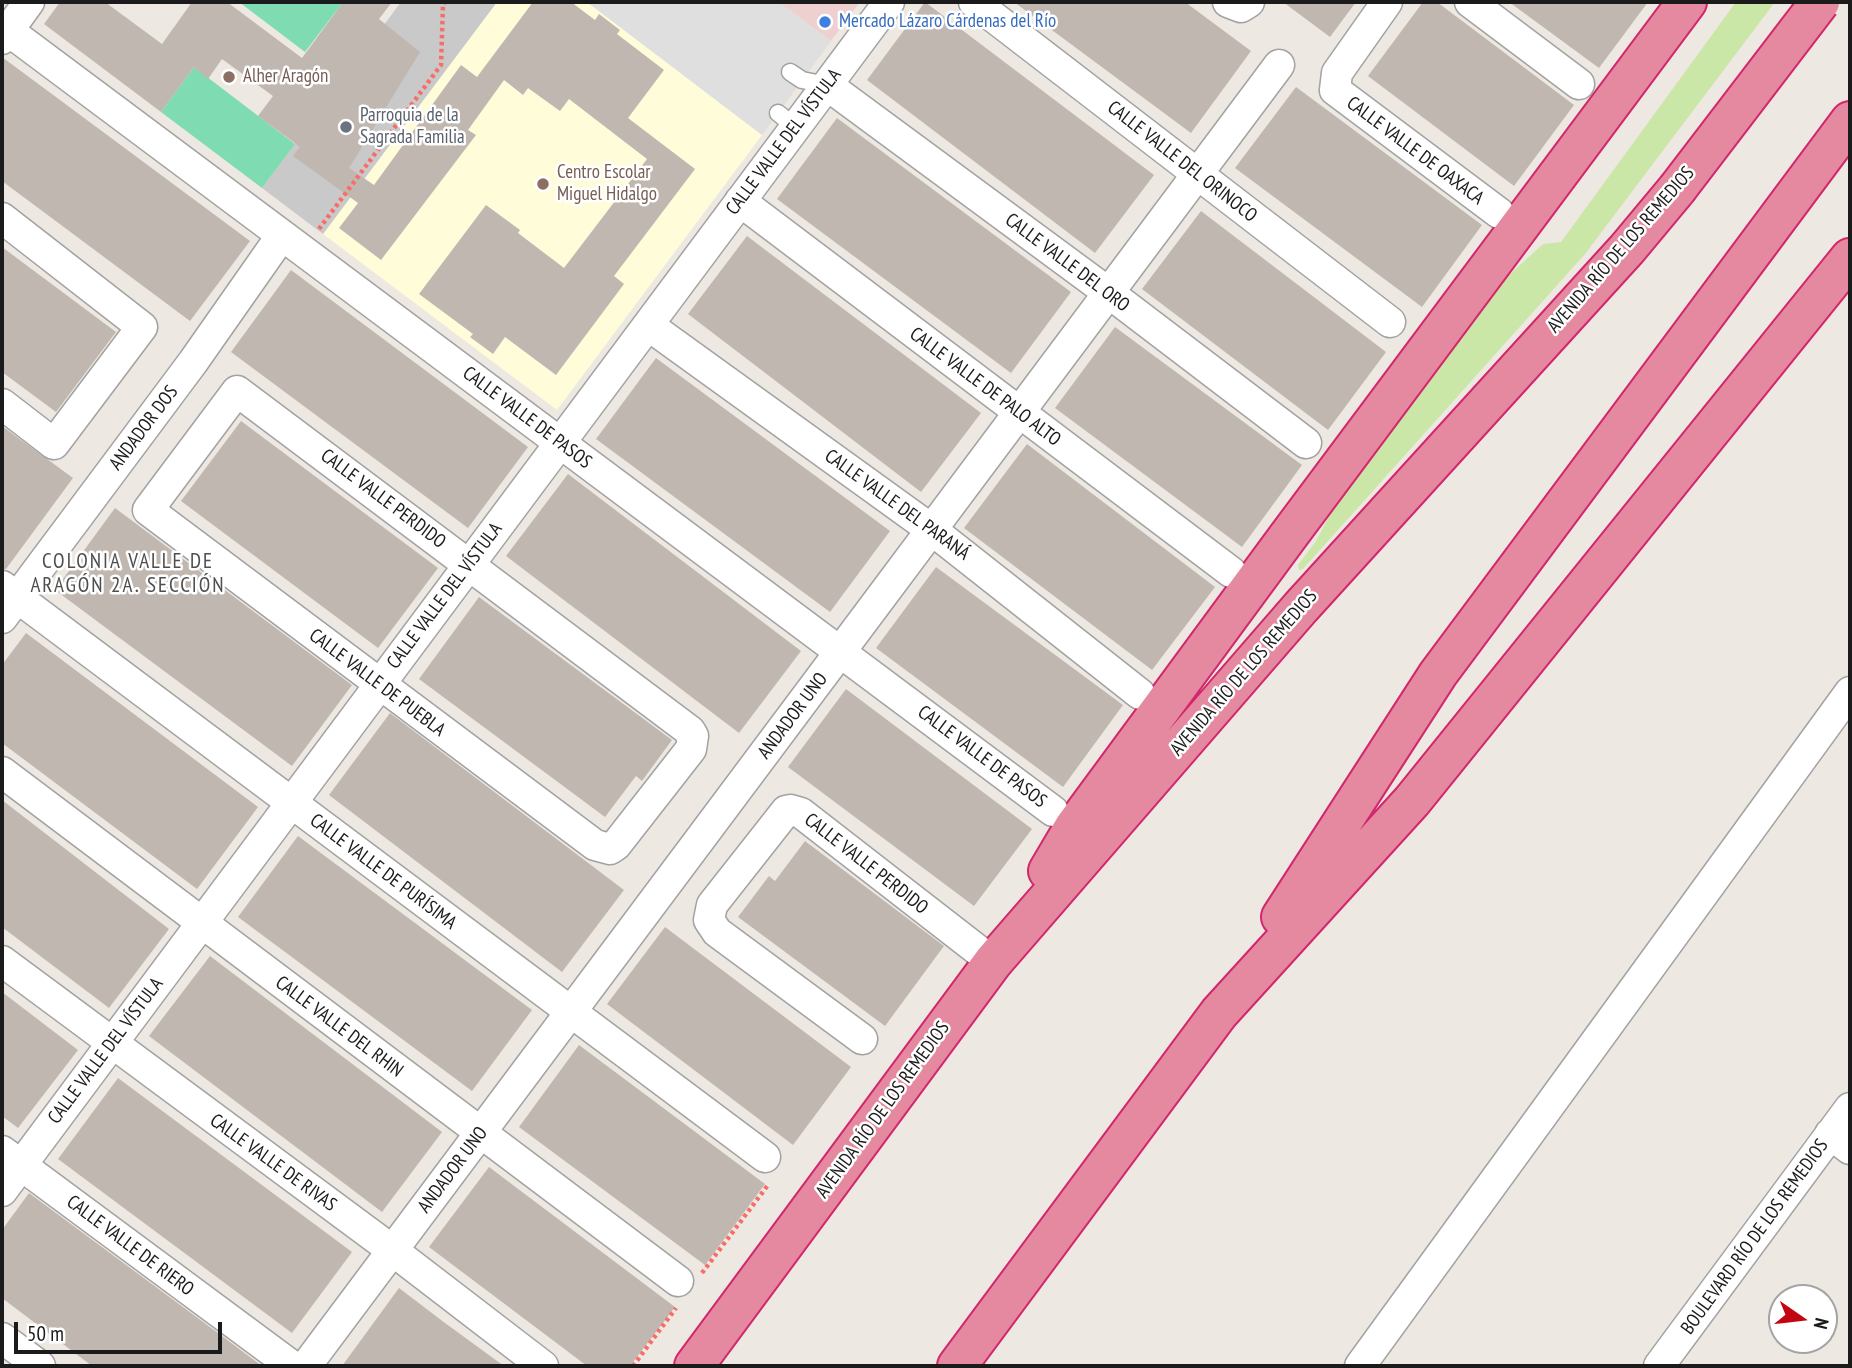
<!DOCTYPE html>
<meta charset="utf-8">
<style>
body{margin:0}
#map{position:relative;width:1852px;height:1368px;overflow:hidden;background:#ede8e1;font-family:"PT Sans Narrow",sans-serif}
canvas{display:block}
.frame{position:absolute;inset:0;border:4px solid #1b1b1b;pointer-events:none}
.north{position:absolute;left:1768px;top:1284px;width:70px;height:70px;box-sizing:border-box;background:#fff;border:2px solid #a4a4a4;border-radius:50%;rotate:104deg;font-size:19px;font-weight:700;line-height:28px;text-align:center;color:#1b1b1b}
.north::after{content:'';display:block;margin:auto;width:24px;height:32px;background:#c30411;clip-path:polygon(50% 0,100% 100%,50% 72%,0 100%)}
.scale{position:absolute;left:14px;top:1322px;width:208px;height:32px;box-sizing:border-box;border:4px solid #1b1b1b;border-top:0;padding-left:9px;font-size:21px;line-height:24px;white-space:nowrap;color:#1b1b1b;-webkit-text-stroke:5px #fff;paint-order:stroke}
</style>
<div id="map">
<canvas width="1852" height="1368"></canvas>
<div class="frame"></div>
<div class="north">N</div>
<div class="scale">50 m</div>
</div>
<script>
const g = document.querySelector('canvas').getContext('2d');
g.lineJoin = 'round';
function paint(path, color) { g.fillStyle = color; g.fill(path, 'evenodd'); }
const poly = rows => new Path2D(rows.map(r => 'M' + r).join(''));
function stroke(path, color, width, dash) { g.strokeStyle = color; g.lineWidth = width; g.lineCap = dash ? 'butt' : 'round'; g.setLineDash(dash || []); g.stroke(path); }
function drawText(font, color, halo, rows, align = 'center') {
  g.font = font + ' "PT Sans Narrow",sans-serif'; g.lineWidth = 5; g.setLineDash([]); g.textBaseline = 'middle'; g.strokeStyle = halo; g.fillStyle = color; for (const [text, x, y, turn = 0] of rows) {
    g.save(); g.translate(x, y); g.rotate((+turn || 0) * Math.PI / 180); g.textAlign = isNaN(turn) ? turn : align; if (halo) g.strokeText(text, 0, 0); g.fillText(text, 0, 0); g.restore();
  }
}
const commercial = poly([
 [778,2,860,2,831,41]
]);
const education = poly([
 [497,2,587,2,762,135,557,410,323,234]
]);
const religious = poly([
 [401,2,497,2,323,234,262,188]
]);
const grass = poly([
 [1736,2,1775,2,1585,254,1303,569,1299,570,1298,565,1316,541,1335,505,1485,297,1543,244,1561,242]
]);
const pitch = poly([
 [239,2,343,2,305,52],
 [194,67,295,144,262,188,161,112]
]);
const parking = poly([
 [587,2,778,2,831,41,762,135]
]);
const building = poly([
 [60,2,105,2,162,44,192,2,227,2,302,58,343,2,392,2,379,19,420,52,349,168,374,185,461,65,477,77,533,2,571,2,595,20,599,14,620,30,617,34,664,70,628,118,695,169,614,276,624,284,556,375,505,337,493,354,470,337,473,334,419,294,486,205,520,230,518,233,564,268,647,159,569,99,560,111,528,88,523,95,504,80,468,130,476,135,381,260,339,228,358,203,293,156,300,147,258,116,273,96,222,59,208,79,194,67,161,112,44,24],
 [925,2,1154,175,1095,253,867,80],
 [1014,2,1185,2,1251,51,1191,133],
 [1283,2,1356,2,1330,37],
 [1423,2,1437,2,1574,105,1514,186,1368,76],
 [1509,2,1648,2,1599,68],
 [2,57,250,241,190,321,2,181],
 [1296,87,1482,225,1422,307,1235,168],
 [837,118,1071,292,1011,373,777,199],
 [1201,211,1386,352,1328,430,1142,289],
 [747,236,981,413,921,492,688,314],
 [2,247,116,332,56,412,2,372],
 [291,270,528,447,468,528,231,352],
 [1115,327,1302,465,1242,547,1055,408],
 [656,358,890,531,830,612,596,439],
 [241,421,438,568,378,648,181,501],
 [2,426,73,478,6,569,2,569],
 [1027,444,1215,587,1152,670,964,528],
 [568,474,801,651,739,733,506,556],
 [115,508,352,685,292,766,55,590],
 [936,567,1123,705,1063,787,876,648],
 [479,597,672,740,642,781,636,776,605,817,419,679],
 [26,633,258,807,197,889,2,743,2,665],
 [846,689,1032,829,974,906,788,767],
 [390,713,624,890,562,972,329,795],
 [2,800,169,929,109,1008,2,927],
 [298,836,532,1010,472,1091,238,917],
 [805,841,944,946,885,1026,738,917,769,876,775,881],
 [665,927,851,1067,793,1145,607,1004],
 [210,956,442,1132,382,1212,149,1036],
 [2,992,78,1050,18,1128,2,1116],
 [579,1045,765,1184,705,1265,519,1127],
 [118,1078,352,1252,292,1333,58,1159],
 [489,1167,675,1307,630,1366,587,1366,429,1247],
 [29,1193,214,1330,262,1366,92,1366,2,1298,2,1230],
 [399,1288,445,1323,504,1366,342,1366]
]);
const path = poly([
 [319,229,441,65,443,5,445,2],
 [702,1273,768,1185],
 [633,1366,676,1308]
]);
const lane = poly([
 [790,72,802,80,827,85],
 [778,113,795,127]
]);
const street = poly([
 [974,2,1390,322],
 [1228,2,1241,7,1249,2],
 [1387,2,1337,73,1335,90,1499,213],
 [1470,2,1579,84],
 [2,26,1053,811],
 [2,39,29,2],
 [827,85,1109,293,1306,443],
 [740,201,1231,572],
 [2,218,142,327,54,444,2,404],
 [648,325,932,530,1140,694],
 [237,391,690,731,693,736,691,749,616,845,610,849,595,845,148,510,237,391],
 [2,586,765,1157],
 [2,618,193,362,282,235],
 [2,772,678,1281],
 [2,961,392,1250,543,1366],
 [862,1039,717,932,709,920,712,905,786,811,791,810,801,813,993,962],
 [1830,1134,1850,1149],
 [2,1151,292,1366],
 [2,1191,889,2],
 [2,1338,40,1366],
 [306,1366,1279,65],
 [1360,1366,1850,692],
 [1659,1366,1850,1108]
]);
const highway = poly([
 [1048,871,1074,827,1289,535,1687,2],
 [1281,917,1438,674,1850,121],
 [694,1366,993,962,1301,607,1627,249,1677,189],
 [957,1366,1219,1013,1412,801,1850,258]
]);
const highwayBridge = poly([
 [1677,189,1820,2]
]);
const markers = [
 [825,22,7,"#3f7fe0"],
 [229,77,7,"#8d6e63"],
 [346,127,7,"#6b7280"],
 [543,184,7,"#8d6e63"]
];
const shopNames = [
 ["Mercado Lázaro Cárdenas del Río",839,22]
];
const educationNames = [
 ["Alher Aragón",243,77],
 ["Centro Escolar",557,173],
 ["Miguel Hidalgo",557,195]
];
const worshipNames = [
 ["Parroquia de la",360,116],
 ["Sagrada Familia",360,138]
];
const streetNames = [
 ["CALLE VALLE DEL VÍSTULA",784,142,-53],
 ["CALLE VALLE DE OAXACA",1415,151,37],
 ["CALLE VALLE DEL ORINOCO",1182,162,38],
 ["AVENIDA RÍO DE LOS REMEDIOS",1621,250,-49],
 ["CALLE VALLE DEL ORO",1067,263,37],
 ["CALLE VALLE DE PALO ALTO",985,387,37],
 ["CALLE VALLE DE PASOS",527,418,37],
 ["ANDADOR DOS",144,428,-53],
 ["CALLE VALLE PERDIDO",383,499,37],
 ["CALLE VALLE DEL PARANÁ",897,505,36],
 ["CALLE VALLE DEL VÍSTULA",445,596,-53],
 ["AVENIDA RÍO DE LOS REMEDIOS",1244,673,-49],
 ["CALLE VALLE DE PUEBLA",377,683,37],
 ["ANDADOR UNO",793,716,-53],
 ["CALLE VALLE DE PASOS",982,757,37],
 ["CALLE VALLE PERDIDO",866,864,38],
 ["CALLE VALLE DE PURÍSIMA",383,872,37],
 ["CALLE VALLE DEL RHIN",339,1027,37],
 ["CALLE VALLE DEL VÍSTULA",106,1051,-53],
 ["AVENIDA RÍO DE LOS REMEDIOS",883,1110,-54],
 ["CALLE VALLE DE RIVAS",273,1163,36],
 ["ANDADOR UNO",453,1170,-53],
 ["BOULEVARD RÍO DE LOS REMEDIOS",1755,1237,-54],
 ["CALLE VALLE DE RIERO",130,1246,37]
];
const neighbourhoodNames = [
 ["COLONIA VALLE DE",128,562],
 ["ARAGÓN 2A. SECCIÓN",128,586]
];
paint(commercial, '#eed0d1');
paint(education, '#fefcd9');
paint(religious, '#c9c9c9');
paint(grass, '#cbe7a7');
paint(pitch, '#7fdbb2');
paint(parking, '#dfdfdf');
paint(building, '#c1b7b1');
stroke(lane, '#a2a2a2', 19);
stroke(street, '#a2a2a2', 33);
stroke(highway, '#d2276d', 42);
stroke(path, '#f76d68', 4.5, [3.5, 3.5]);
stroke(lane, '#fff', 16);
stroke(street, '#fff', 30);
stroke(highway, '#e489a0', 38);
stroke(highwayBridge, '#d2276d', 42, []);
stroke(highwayBridge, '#e489a0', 38);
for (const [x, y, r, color] of markers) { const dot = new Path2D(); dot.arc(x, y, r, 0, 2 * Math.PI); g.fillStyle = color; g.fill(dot); stroke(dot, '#fff', 2.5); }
drawText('19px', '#366cbe', '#fff', shopNames, 'left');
drawText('19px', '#785e54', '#fff', educationNames, 'left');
drawText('19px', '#5b616d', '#fff', worshipNames, 'left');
drawText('19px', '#1b1b1b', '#fff', streetNames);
g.letterSpacing = '2px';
drawText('21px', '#4e4e4e', '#fff', neighbourhoodNames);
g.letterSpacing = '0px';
</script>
